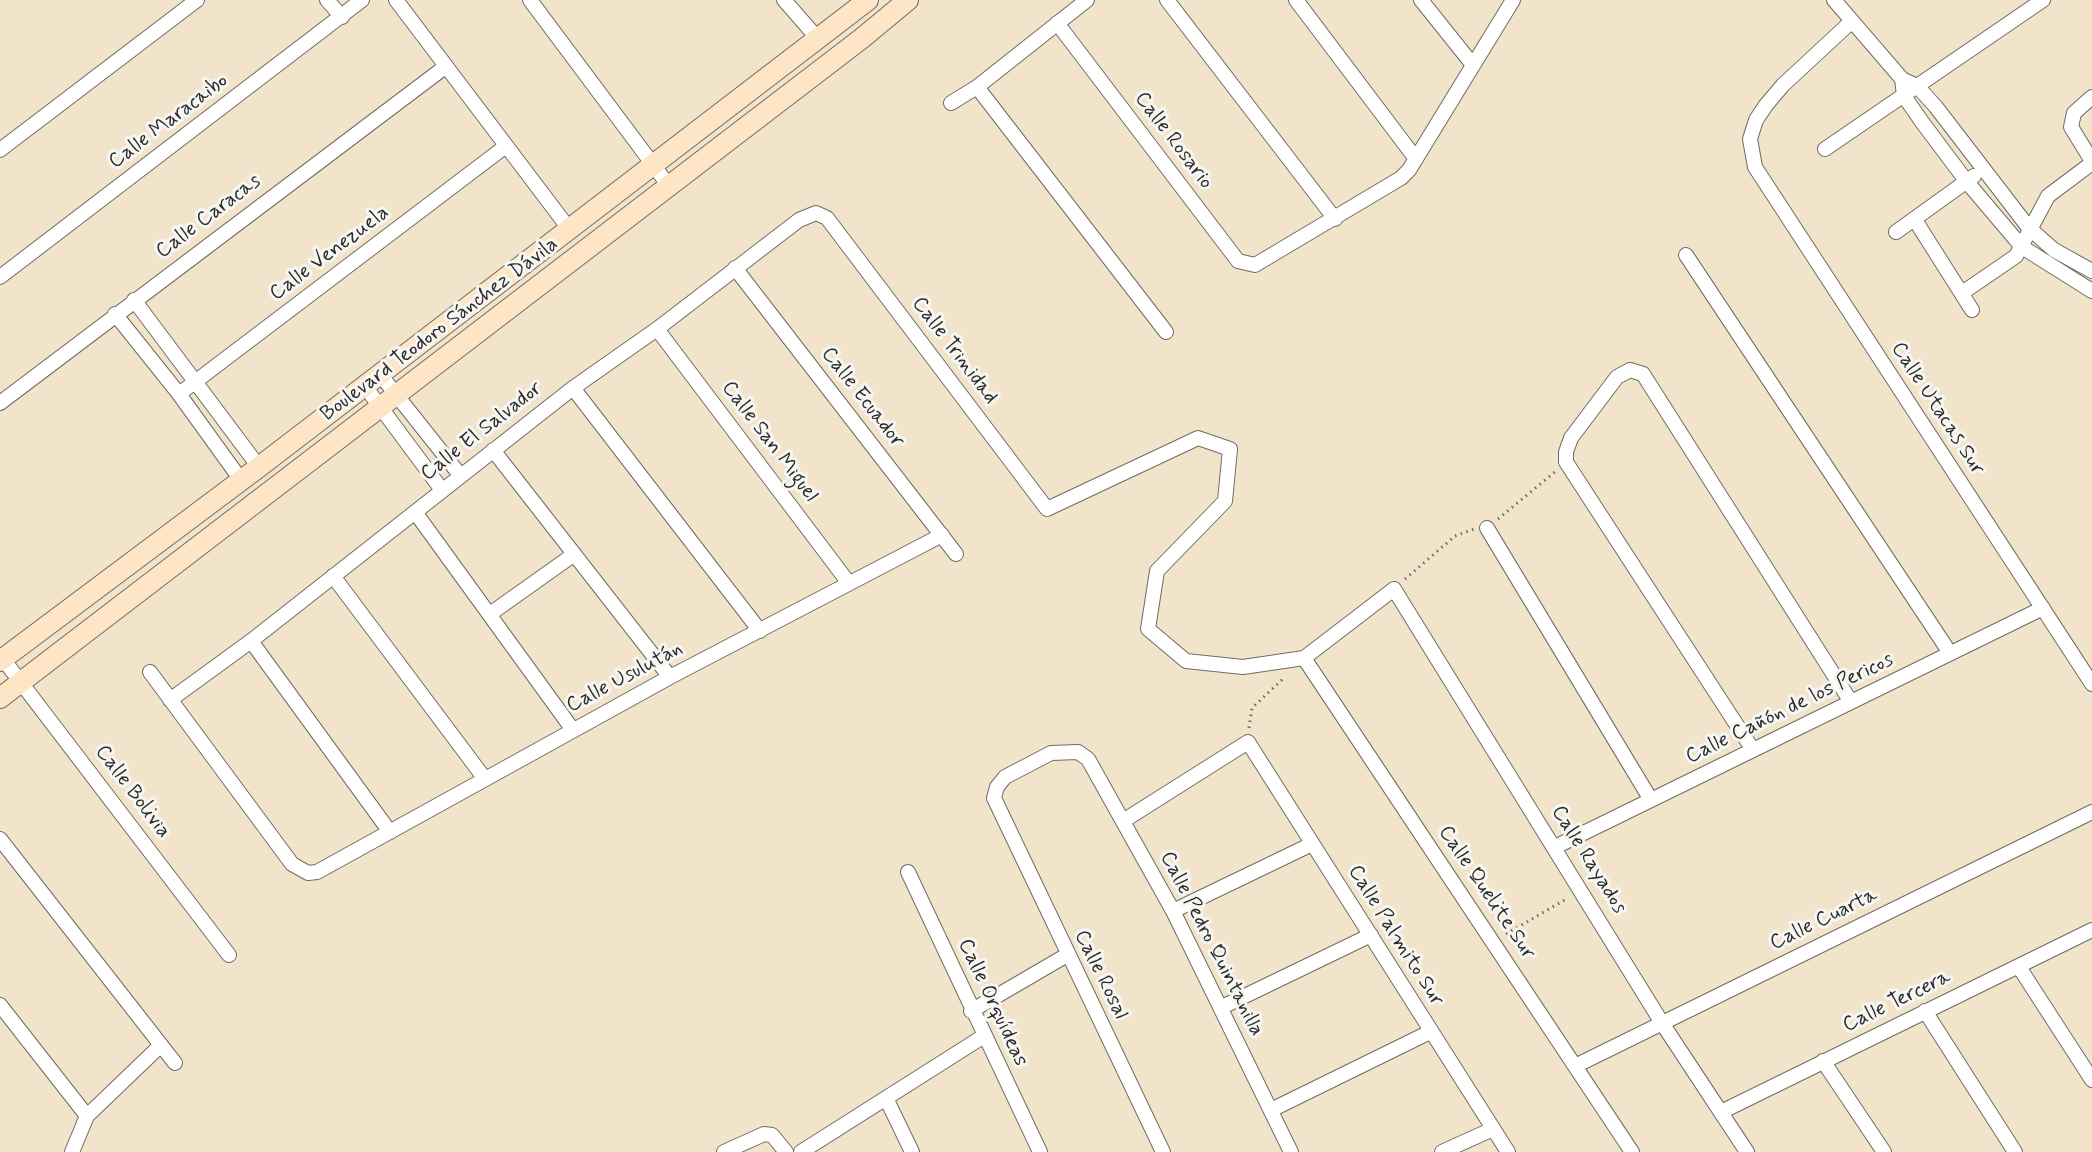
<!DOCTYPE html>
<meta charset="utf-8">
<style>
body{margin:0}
canvas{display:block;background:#f1e4cb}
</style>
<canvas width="2092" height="1152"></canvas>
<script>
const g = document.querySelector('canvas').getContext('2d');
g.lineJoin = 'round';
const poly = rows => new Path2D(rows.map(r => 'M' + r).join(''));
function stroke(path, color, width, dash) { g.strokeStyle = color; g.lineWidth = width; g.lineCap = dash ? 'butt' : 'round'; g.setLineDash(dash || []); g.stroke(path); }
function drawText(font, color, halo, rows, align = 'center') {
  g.font = font + ' Mynerve,sans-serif'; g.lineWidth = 6; g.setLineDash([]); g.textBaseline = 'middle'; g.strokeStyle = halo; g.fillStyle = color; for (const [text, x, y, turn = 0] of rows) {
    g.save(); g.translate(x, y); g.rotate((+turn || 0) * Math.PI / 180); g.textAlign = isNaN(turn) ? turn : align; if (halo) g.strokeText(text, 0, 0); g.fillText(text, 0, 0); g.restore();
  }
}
const path = poly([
 [1498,519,1556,471],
 [1405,579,1455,536,1474,529],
 [1249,728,1252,708,1285,677],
 [1506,934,1568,898]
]);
const street = poly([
 [327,0,342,17],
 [396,0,570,230],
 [530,0,669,186],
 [784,0,819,40],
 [1167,0,1335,219],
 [1296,0,1416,159],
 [1421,0,1473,65],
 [1834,0,1902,79,1917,86,1936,107,2029,228,2054,250,2092,271],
 [1852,21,1783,85,1766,105,1756,120,1750,139,1755,167,2092,684],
 [1057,23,1238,261,1255,265,1401,178,1409,170,1513,0],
 [1902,79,1904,96,1922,122,1967,182,2022,247,2092,291],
 [977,87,1166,332],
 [2092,97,2074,113,2071,127,2092,161],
 [951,103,977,87,1087,0],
 [1825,149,2043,0],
 [0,150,197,0],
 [1915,220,1972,310],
 [1896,232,1974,176],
 [1686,255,1950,653],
 [735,268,956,554],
 [0,277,362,0],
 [1962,293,2016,256,2048,196,2092,163],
 [134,300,259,467],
 [115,314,179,394,241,480],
 [657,329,848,582],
 [379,373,460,475],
 [364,385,442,490],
 [573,388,760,631],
 [179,394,506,146],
 [0,403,445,67],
 [493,450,670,677],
 [415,512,573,730],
 [1487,528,1651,800],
 [333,576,485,779],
 [490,614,573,555],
 [251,641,390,832],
 [0,655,229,955],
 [1304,658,1632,1152],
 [150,672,292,864,308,873,317,872,670,677,942,535],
 [170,700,251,641,573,388,657,329,799,220,816,213,827,218,1047,509,1198,438,1230,449,1225,501,1157,571,1148,629,1186,661,1243,667,1304,658,1394,589,1662,1023,1747,1152],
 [1753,750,1566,462,1566,452,1571,438,1617,377,1630,370,1643,374,1851,702],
 [1123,821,1248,742,1508,1152],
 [0,839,175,1063],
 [1555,847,2043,608],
 [908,872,1040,1152],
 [1173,911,1312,844],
 [2019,967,2092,1080],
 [0,1005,87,1116],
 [1222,1007,1371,935],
 [971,1011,1067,955],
 [1925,1011,2015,1152],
 [1823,1061,1884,1152],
 [1575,1066,2092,812],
 [886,1098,912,1152],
 [1271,1110,1430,1032],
 [1721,1112,2092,930],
 [72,1152,87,1116,160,1046],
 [724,1152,764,1134,772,1135,786,1152],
 [801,1152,984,1036],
 [1163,1152,994,798,997,787,1005,777,1051,753,1078,752,1088,759,1173,911,1291,1152],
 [1442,1152,1493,1129]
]);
const secondary = poly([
 [0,661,259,467,868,0],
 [0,698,861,39,908,0]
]);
const streetNames = [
 ["Calle Maracaibo",169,122,-37],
 ["Calle Rosario",1173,141,53],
 ["Calle Caracas",209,217,-37],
 ["Calle Venezuela",330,254,-37],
 ["Boulevard Teodoro Sánchez Dávila",440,330,-37],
 ["Calle Trinidad",954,351,53],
 ["Calle Ecuador",862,398,52],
 ["Calle Utacas Sur",1937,409,57],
 ["Calle El Salvador",482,432,-38],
 ["Calle San Miguel",769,442,53],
 ["Calle Usulután",625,678,-28],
 ["Calle Cañón de los Pericos",1790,709,-26],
 ["Calle Bolivia",132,792,53],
 ["Calle Rayados",1588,860,58],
 ["Calle Quelite Sur",1486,893,56],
 ["Calle Cuarta",1824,920,-26],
 ["Calle Palmito Sur",1395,936,58],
 ["Calle Pedro Quintanilla",1211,944,63],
 ["Calle Rosal",1100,975,64],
 ["Calle Tercera",1897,1002,-26],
 ["Calle Orquídeas",992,1003,65]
];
stroke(street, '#706c63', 16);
stroke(secondary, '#706c63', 22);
stroke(path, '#706c63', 3, [1.5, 4.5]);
stroke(street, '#fff', 14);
stroke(secondary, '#fde5c5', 20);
drawText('21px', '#2b2b2b', '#f6f6f2', streetNames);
</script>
